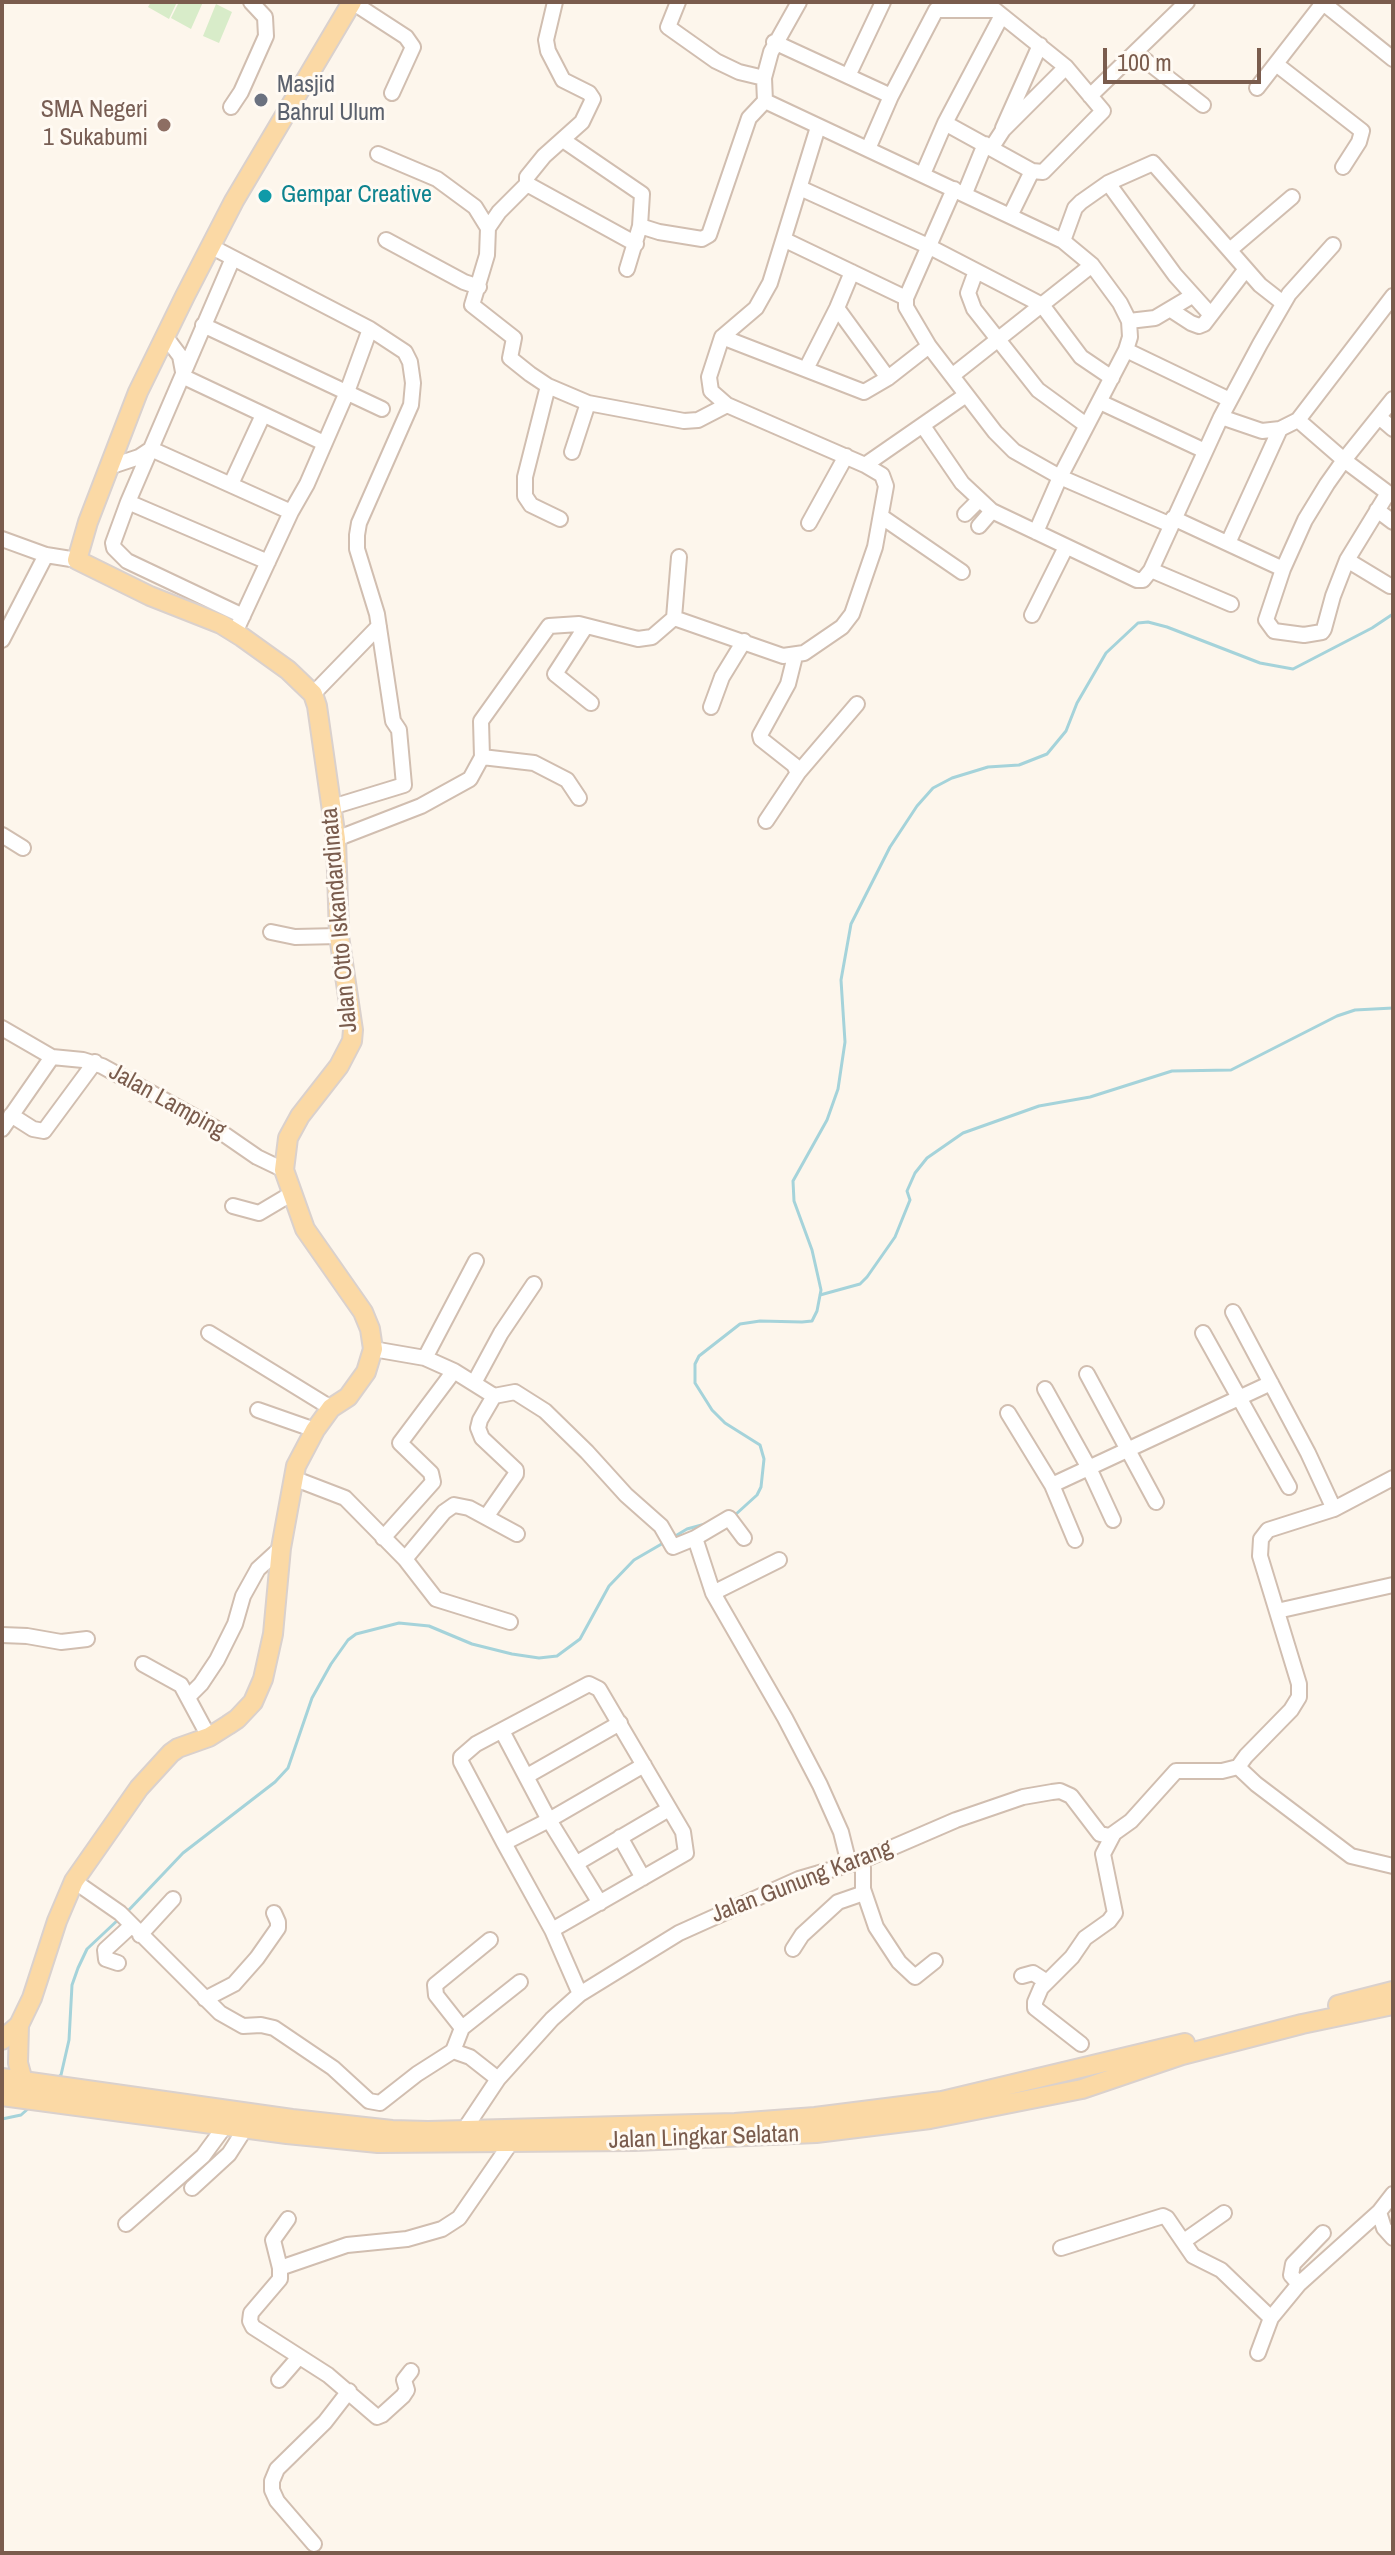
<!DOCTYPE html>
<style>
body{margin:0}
#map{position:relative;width:1395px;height:2555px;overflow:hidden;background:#fdf6ec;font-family:"Archivo Narrow",sans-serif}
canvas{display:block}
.frame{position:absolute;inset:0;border:4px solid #7a5c4d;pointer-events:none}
.scale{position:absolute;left:1103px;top:48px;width:158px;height:36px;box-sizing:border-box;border:4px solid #7a5c4d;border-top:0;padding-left:10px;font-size:24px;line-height:28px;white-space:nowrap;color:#7a5c4d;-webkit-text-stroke:6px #fffaf3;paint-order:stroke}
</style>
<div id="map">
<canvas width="1395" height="2555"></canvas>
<div class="frame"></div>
<div class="scale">100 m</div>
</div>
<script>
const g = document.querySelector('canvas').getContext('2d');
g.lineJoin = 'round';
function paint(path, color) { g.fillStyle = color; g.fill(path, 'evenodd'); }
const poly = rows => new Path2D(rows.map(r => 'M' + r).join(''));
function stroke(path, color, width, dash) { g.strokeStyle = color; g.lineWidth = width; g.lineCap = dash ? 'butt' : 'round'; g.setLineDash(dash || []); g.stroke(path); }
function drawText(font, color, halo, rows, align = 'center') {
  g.font = font + ' "Archivo Narrow",sans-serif'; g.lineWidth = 6; g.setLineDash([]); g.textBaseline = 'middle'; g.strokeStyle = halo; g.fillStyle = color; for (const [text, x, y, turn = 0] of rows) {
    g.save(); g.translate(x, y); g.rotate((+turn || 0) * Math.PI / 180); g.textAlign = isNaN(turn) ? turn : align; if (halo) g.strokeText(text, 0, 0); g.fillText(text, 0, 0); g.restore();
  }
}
const green = poly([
 [151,2,177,2,169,19,148,7],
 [179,2,203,2,191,29,171,18],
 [216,4,232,12,219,43,203,36]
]);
const stream = poly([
 [820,1295,860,1284,867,1277,895,1237,910,1200,907,1191,915,1173,927,1158,963,1133,1039,1106,1090,1097,1172,1071,1231,1070,1337,1016,1355,1010,1393,1008],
 [735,1515,757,1495,761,1487,764,1459,760,1445,725,1423,712,1410,695,1383,695,1364,699,1356,740,1324,760,1321,802,1322,812,1321,817,1311,821,1290,819,1281,812,1250,794,1201,793,1181,827,1120,838,1089,845,1042,841,980,851,924,890,847,917,806,933,788,952,778,988,767,1019,765,1047,754,1066,731,1077,703,1106,653,1138,623,1148,622,1167,627,1260,663,1293,669,1372,628,1393,614],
 [672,1538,687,1529,709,1523],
 [126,1913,183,1853,275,1782,288,1768,312,1698,331,1664,348,1640,356,1634,399,1623,429,1626,472,1644,512,1654,539,1658,557,1656,580,1639,609,1586,634,1560,665,1542],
 [57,2078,61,2075,69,2040,72,1985,78,1968,87,1949,120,1918],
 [2,2119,21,2115,30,2107]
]);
const minor = poly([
 [352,2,406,37,413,47,392,93],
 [678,2,668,27,716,61,739,72,764,78],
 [799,2,771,52,764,78,765,101,1063,241,1092,265,1120,303,1129,321,1130,337,1126,350,1060,477,1036,532],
 [1322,2,1393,59],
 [936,10,995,10,1066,67,1103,111,1043,172,1032,171,945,123],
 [774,42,891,96],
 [1136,53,1203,105],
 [1276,64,1362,131,1359,142,1343,167],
 [848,76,883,2],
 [1257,88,1323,3],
 [1090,96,1187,2],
 [231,107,241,92,266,36,265,17,251,2],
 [818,127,770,283,756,308,722,337,709,377,711,391,727,405,865,465,966,395],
 [1003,128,1040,45],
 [563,140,642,194,640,226],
 [992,147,1003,130,1066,67],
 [868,149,891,96,936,10],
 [378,154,437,179,475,207,488,228,487,255,472,305,514,338,510,358,530,374,548,386,588,403,684,421,698,420,727,405],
 [923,174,945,123,1001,17],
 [1108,183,1175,275,1211,315],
 [527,184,636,244],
 [800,188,928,246,1042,305,1081,357,1112,378],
 [954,189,906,298,906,307,929,346,995,432,1014,451,1060,477,1171,525],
 [965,193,985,144],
 [1011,214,1032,171],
 [488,228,499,212,527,184,527,177,544,156,582,122,593,99,589,93,563,80,548,51,546,40,555,2],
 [386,240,464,282,479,287],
 [785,240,906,298],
 [1063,241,1075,208,1081,202,1108,183,1153,163,1260,285,1283,303],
 [1231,249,1292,197],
 [233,258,128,502,113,543,114,548,127,561,243,616],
 [627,269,640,226,659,232,702,239,709,235,749,118,765,101],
 [976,271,968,293,974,309,1038,390,1086,425],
 [837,308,888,378],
 [1171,310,1191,323,1199,326,1204,324,1246,269],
 [1129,321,1155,318,1192,296],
 [203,325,382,409],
 [165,336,180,356,184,377,324,443],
 [722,337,864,392,888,378,929,346],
 [1126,350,1230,400],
 [806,369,837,308,852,272],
 [953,375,1092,265],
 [548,386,525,477,525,496,531,505,560,519],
 [1100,402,1205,451],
 [1221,417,1262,431,1280,429,1298,420,1393,296],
 [1379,417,1393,429],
 [1298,420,1344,460,1388,493,1347,560,1333,596,1324,629,1322,632,1304,635,1274,631,1266,620,1283,569,1305,520,1327,484,1344,460,1393,399],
 [923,426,962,483,992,511,1137,580,1143,580,1151,570,1231,604],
 [151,449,291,512,307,484,347,392,370,329,210,246],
 [572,452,588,403],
 [109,467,139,457,151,449],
 [231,484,263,415],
 [128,502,268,562],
 [1377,510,1393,522],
 [965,514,979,500],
 [882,517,962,572],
 [1173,518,1283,569],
 [809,523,846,456],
 [979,526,992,511],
 [2,539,46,555,77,560],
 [1228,543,1280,429],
 [1347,560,1390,586],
 [1151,570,1221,417,1260,344,1289,294,1333,245],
 [1032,615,1066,547],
 [674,618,679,557],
 [239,624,291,512],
 [586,626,555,674,591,703],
 [2,640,46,555],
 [795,656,788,684,760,735,761,739,794,765,798,773],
 [313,694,379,626],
 [711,707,722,677,744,641],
 [482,757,534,763,567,780,579,798],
 [332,807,404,785,399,730,393,721,377,614,357,549,357,535,359,523,411,405,413,383,410,362,405,352,370,329],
 [766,821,798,773,857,704],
 [2,835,23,848],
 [336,839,421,806,470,779,482,757,481,721,549,626,579,624,638,639,652,637,674,618,783,656,804,653,842,627,852,614,875,547,886,486,882,475,865,465],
 [271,932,295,937,339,936],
 [2,1028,52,1057,83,1060,102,1066,215,1128,257,1157,284,1170],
 [11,1115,33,1129,44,1131,95,1062],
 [2,1129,52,1057],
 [233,1206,259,1213,291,1194],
 [1233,1312,1308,1453,1334,1509],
 [209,1333,331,1408],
 [1203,1333,1289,1487],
 [373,1349,425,1358,454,1371,494,1396],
 [425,1358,476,1261],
 [1087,1374,1156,1502],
 [474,1383,501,1333,534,1284],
 [1045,1389,1089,1468,1113,1520],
 [258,1410,315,1430],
 [1008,1413,1052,1485,1271,1383],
 [293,1478,345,1498,405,1559,436,1599,510,1622],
 [1393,1478,1334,1509,1268,1530,1261,1539,1260,1556,1299,1684,1299,1697,1291,1710,1246,1756,1238,1767,1256,1784,1351,1856,1393,1866],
 [1052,1485,1075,1540],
 [486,1517,516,1474,516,1470,482,1438,478,1428,480,1420,494,1396,515,1392,545,1411,587,1452,626,1495,661,1526,673,1547,695,1538,729,1518,744,1538],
 [383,1538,433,1482,431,1473,400,1443,454,1371],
 [695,1538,713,1593,785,1718,820,1785,841,1832,849,1864],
 [405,1559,444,1512,454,1505,469,1508,517,1534],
 [713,1593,779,1560],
 [1277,1611,1393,1585],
 [2,1635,27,1636,61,1642,87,1639],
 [143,1664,181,1685,209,1737],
 [188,1697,201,1684,217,1660,235,1624,243,1596,258,1569,281,1548],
 [502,1731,549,1820,600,1903],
 [527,1776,620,1723],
 [620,1837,643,1878],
 [504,1843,549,1820,644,1765],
 [861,1861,863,1868,863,1889,876,1927,899,1962,915,1977,935,1961],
 [577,1863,669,1809],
 [74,1881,120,1913,220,2013,243,2026,261,2025,274,2028,333,2068,369,2101,380,2103,417,2074,453,2051,470,2057,498,2079,552,2019,580,1994,679,1933,799,1879,861,1861,956,1820,1023,1797,1052,1792,1060,1791,1071,1796,1100,1834,1110,1836,1131,1821,1176,1771,1222,1771,1238,1767],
 [552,1930,686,1853,683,1832,599,1689,589,1684,476,1744,461,1757,461,1762,504,1843,552,1930,580,1994],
 [140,1935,173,1899],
 [793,1949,802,1935,838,1902,864,1893],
 [118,1963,106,1959,105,1950,131,1926],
 [1022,1976,1033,1973,1047,1982],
 [205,1999,234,1984,257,1958,278,1928,278,1922,274,1913],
 [462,2028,436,1995,435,1985,490,1940],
 [1081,2044,1035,2008,1035,2002,1041,1988,1072,1957,1085,1938,1109,1921,1115,1913,1103,1854,1113,1835],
 [453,2051,462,2028,520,1982],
 [464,2130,498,2079],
 [192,2188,229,2154,245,2129],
 [1393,2194,1379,2212,1384,2228,1393,2238],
 [288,2219,273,2240,280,2268,280,2279,251,2313,250,2321,253,2327,328,2375,377,2417,382,2415,403,2396,407,2390,404,2380,411,2371],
 [126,2224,203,2156,225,2126],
 [1184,2241,1224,2213],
 [1061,2248,1163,2216,1167,2218,1193,2256,1221,2270,1271,2318,1299,2284,1379,2212],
 [280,2268,347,2245,407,2239,442,2229,459,2218,510,2144],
 [1299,2284,1291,2275,1293,2264,1323,2233],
 [1258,2353,1271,2318],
 [279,2380,299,2357],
 [314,2544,277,2501,272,2490,272,2481,277,2469,325,2422,349,2391]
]);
const major = poly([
 [1338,2005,1393,1991],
 [19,2025,18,2063,23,2081],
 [2,2040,19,2025,32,1998,57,1921,74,1881,139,1788,171,1753,178,1748,209,1737,228,1725,237,1719,253,1702,263,1679,273,1634,281,1548,296,1466,315,1430,331,1408,348,1397,366,1372,373,1349,370,1329,363,1312,305,1229,284,1170,288,1138,300,1116,339,1066,352,1041,353,1030,339,936,336,839,317,706,313,694,288,670,242,637,221,624,150,596,77,560,88,522,138,392,185,296,234,201,352,2],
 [2,2078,292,2119,392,2130,428,2131,735,2123,815,2117,942,2101,1185,2043],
 [2,2096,287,2134,378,2143,635,2141,816,2133,930,2119,1082,2089,1182,2055,1302,2024,1393,2005]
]);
const markers = [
 [261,100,8,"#6b7280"],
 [164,125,8,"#8d6e63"],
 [265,196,8,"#0f9aa8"]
];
const worshipNames = [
 ["Masjid",277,86],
 ["Bahrul Ulum",277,114]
];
const educationNames = [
 ["SMA Negeri",148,111],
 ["1 Sukabumi",148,139]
];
const cultureNames = [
 ["Gempar Creative",281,196]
];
const streetNames = [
 ["Jalan Otto Iskandardinata",340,920,-95],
 ["Jalan Lamping",167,1102,29],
 ["Jalan Gunung Karang",802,1882,-21],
 ["Jalan Lingkar Selatan",704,2138,-2]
];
paint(green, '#d8ecc9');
stroke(stream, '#a5d3da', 3);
stroke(minor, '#d1beb0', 18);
stroke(major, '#dad1cd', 22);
stroke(minor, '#fff', 14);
stroke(major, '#fbd9a5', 18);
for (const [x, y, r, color] of markers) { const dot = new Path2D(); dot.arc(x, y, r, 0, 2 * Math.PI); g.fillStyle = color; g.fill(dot); stroke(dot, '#fffaf3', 3); }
drawText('24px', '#5b616d', '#fffaf3', worshipNames, 'left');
drawText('24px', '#785e54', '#fffaf3', educationNames, 'right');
drawText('24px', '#0d838f', '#fffaf3', cultureNames, 'left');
drawText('24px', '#7a5c4d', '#fffaf3', streetNames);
</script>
